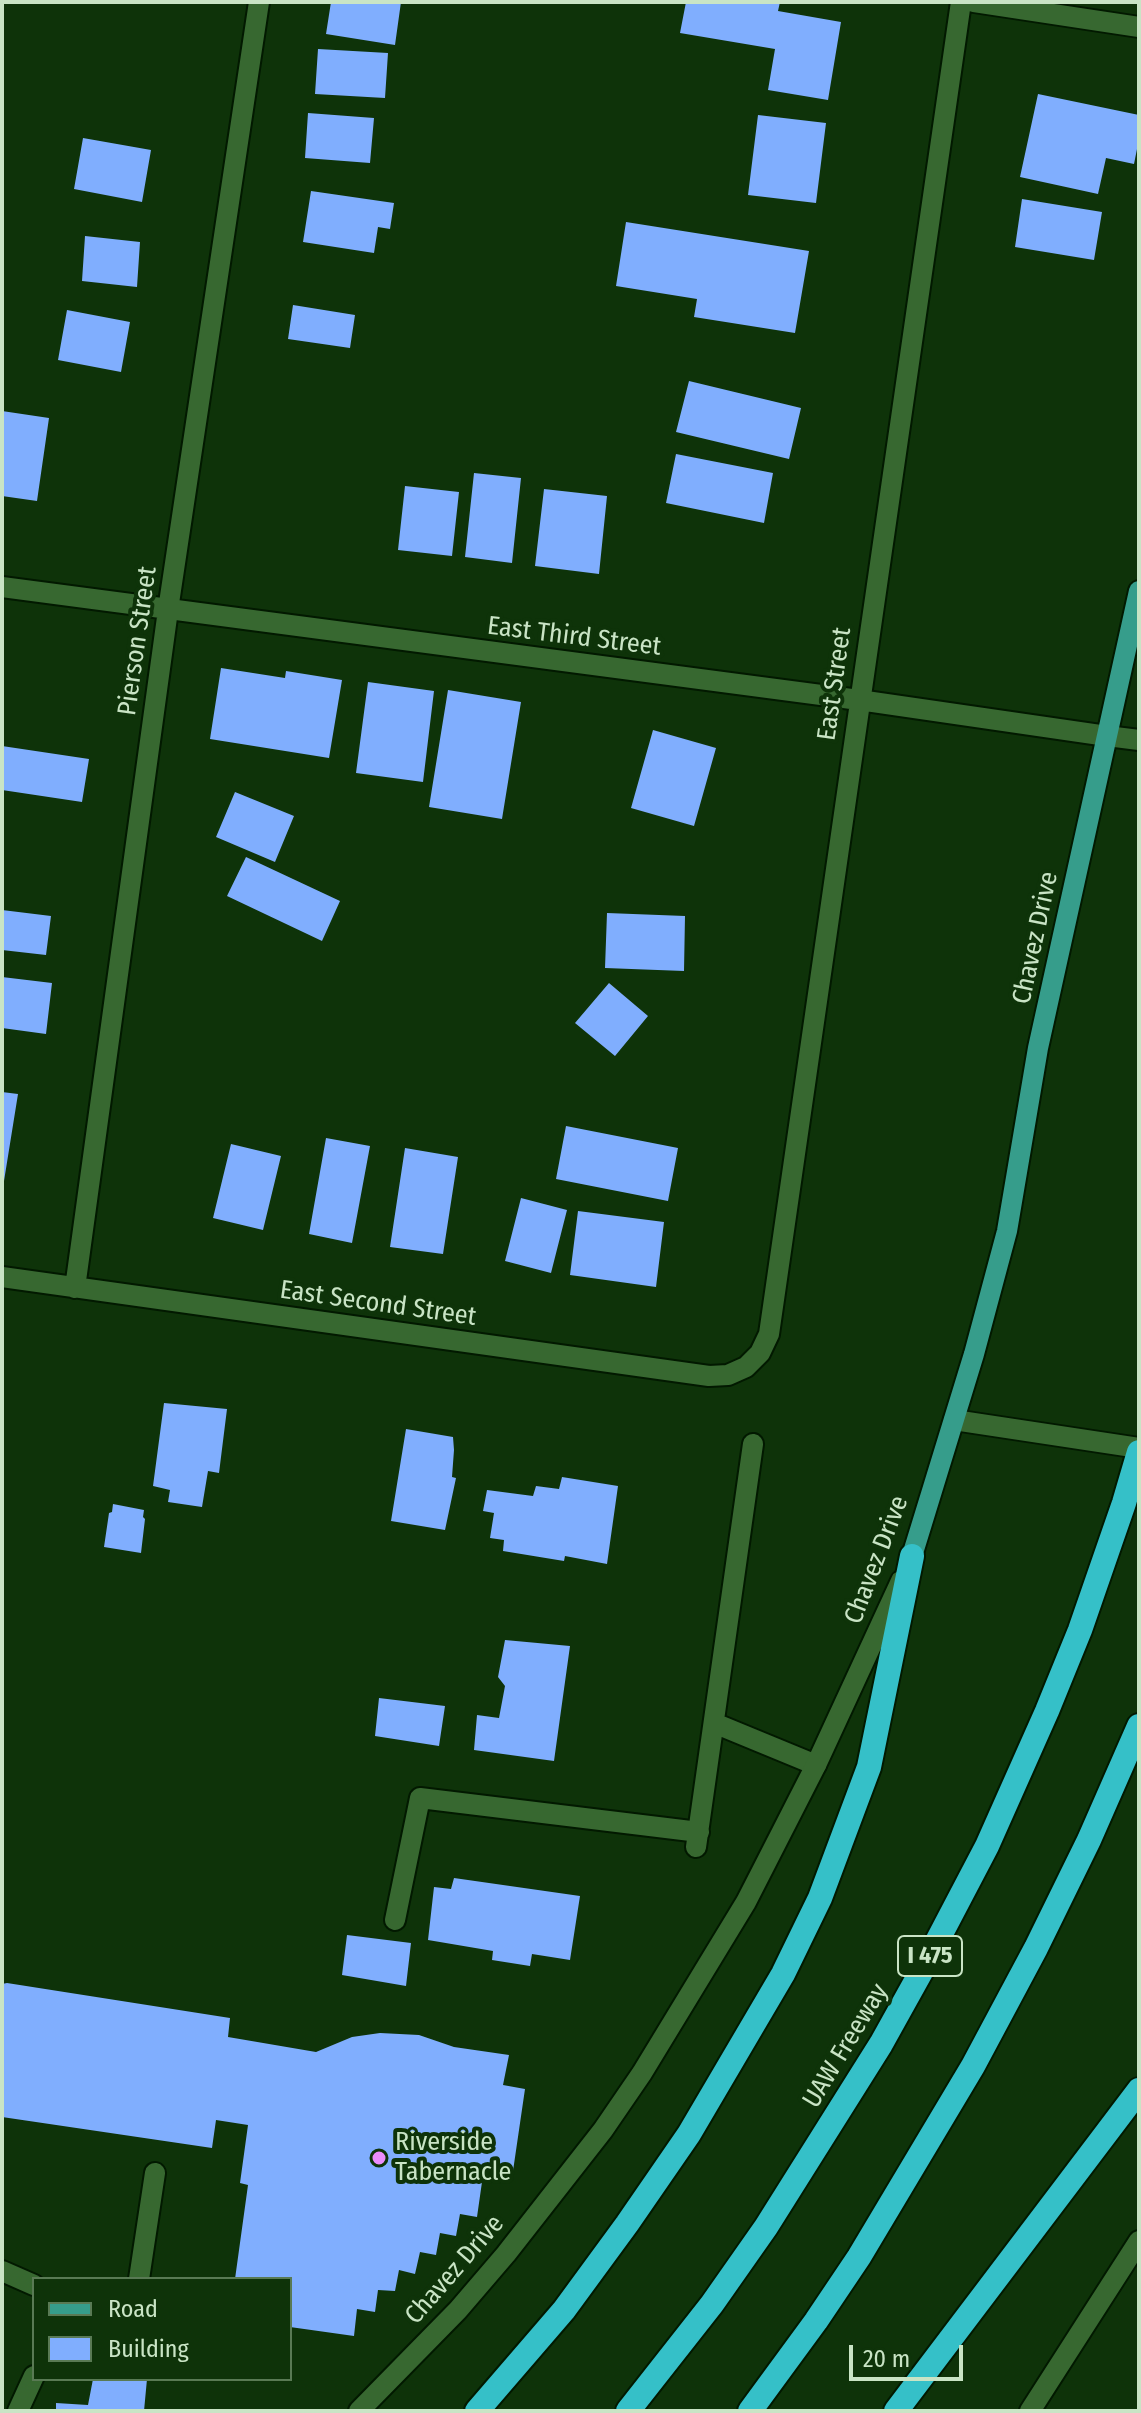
<!DOCTYPE html>
<style>
body{margin:0}
#map{position:relative;width:1141px;height:2413px;overflow:hidden;background:#0e3309;font-family:"Fira Sans Condensed",sans-serif}
canvas{display:block}
.frame{position:absolute;inset:0;border:4px solid #c9e4c5;pointer-events:none}
.legend{position:absolute;left:32px;top:2277px;width:260px;height:104px;box-sizing:border-box;background:#0e3309;border:2px solid #597a54;margin:0;padding:10px 14px;list-style:none;font-size:24px;color:#c9e4c5}
.legend li{display:flex;align-items:center;gap:16px;height:40px}
.legend b{width:40px;border:2px solid #597a54}
.scale{position:absolute;left:849px;top:2345px;width:114px;height:36px;box-sizing:border-box;border:4px solid #c9e4c5;border-top:0;padding-left:10px;font-size:24px;line-height:28px;white-space:nowrap;color:#c9e4c5;-webkit-text-stroke:6px #0e3309;paint-order:stroke}
</style>
<div id="map">
<canvas width="1141" height="2413"></canvas>
<div class="frame"></div>
<ul class="legend">
<li><b style="height:10px;background:#369d8b"></b>Road</li>
<li><b style="height:22px;background:#80aefe"></b>Building</li>
</ul>
<div class="scale">20 m</div>
</div>
<script>
const g = document.querySelector('canvas').getContext('2d');
g.lineJoin = 'round';
function paint(path, color) { g.fillStyle = color; g.fill(path, 'evenodd'); }
const poly = rows => new Path2D(rows.map(r => 'M' + r).join(''));
function stroke(path, color, width, dash) { g.strokeStyle = color; g.lineWidth = width; g.lineCap = dash ? 'butt' : 'round'; g.setLineDash(dash || []); g.stroke(path); }
function drawText(font, color, halo, rows, align = 'center') {
  g.font = font + ' "Fira Sans Condensed",sans-serif'; g.lineWidth = 8; g.setLineDash([]); g.textBaseline = 'middle'; g.strokeStyle = halo; g.fillStyle = color; for (const [text, x, y, turn = 0] of rows) {
    g.save(); g.translate(x, y); g.rotate((+turn || 0) * Math.PI / 180); g.textAlign = isNaN(turn) ? turn : align; if (halo) g.strokeText(text, 0, 0); g.fillText(text, 0, 0); g.restore();
  }
}
const building = poly([
 [331,2,401,2,395,45,326,34],
 [686,2,780,2,778,11,841,22,828,100,768,90,775,49,680,33],
 [318,49,388,53,385,98,315,94],
 [1038,94,1139,115,1139,139,1134,164,1106,158,1098,194,1020,177],
 [308,113,374,118,370,163,305,158],
 [758,115,826,123,816,203,748,195],
 [83,138,151,150,142,202,74,189],
 [311,191,394,203,390,229,378,227,374,253,303,242],
 [1022,199,1102,212,1094,260,1015,247],
 [626,222,809,251,795,333,694,317,697,299,616,286],
 [85,236,140,242,137,287,82,281],
 [293,305,355,315,350,348,288,339],
 [67,310,130,322,121,372,58,360],
 [689,381,801,408,789,459,676,432],
 [2,411,49,418,37,501,2,496],
 [676,454,773,473,764,523,666,503],
 [474,473,521,478,512,563,465,557],
 [405,486,459,492,452,556,398,550],
 [544,489,607,496,599,574,535,566],
 [221,668,285,678,286,671,342,680,329,758,210,739],
 [368,682,434,691,423,782,356,773],
 [448,690,521,702,502,819,429,807],
 [653,730,716,748,694,826,631,808],
 [2,746,89,759,82,802,2,790],
 [235,792,294,816,275,862,216,837],
 [246,857,340,901,322,941,227,896],
 [2,910,51,916,46,955,2,950],
 [607,913,685,916,684,971,605,968],
 [2,977,52,983,46,1034,2,1028],
 [609,983,648,1016,615,1056,575,1023],
 [2,1092,18,1094,4,1181,2,1181],
 [566,1126,678,1148,668,1201,556,1179],
 [326,1138,370,1146,352,1243,309,1234],
 [231,1144,281,1156,263,1230,213,1218],
 [405,1148,458,1157,443,1254,390,1247],
 [521,1198,567,1210,551,1273,505,1261],
 [578,1211,664,1222,656,1287,570,1275],
 [164,1403,227,1409,219,1473,208,1471,202,1507,168,1502,170,1490,153,1486],
 [406,1429,453,1437,454,1450,452,1477,456,1478,445,1530,391,1521],
 [562,1477,618,1486,607,1564,565,1556,564,1561,503,1551,504,1540,490,1538,494,1513,483,1511,487,1490,533,1496,536,1486,559,1489],
 [113,1504,144,1510,143,1517,145,1519,141,1553,104,1547,109,1513,112,1512],
 [505,1640,570,1646,554,1761,474,1750,477,1715,499,1718,505,1686,498,1677],
 [379,1698,445,1706,439,1746,375,1736],
 [454,1878,580,1896,570,1960,532,1954,530,1966,492,1960,493,1951,428,1940,434,1887,451,1889],
 [347,1935,411,1943,406,1986,342,1975],
 [7,1983,230,2018,228,2037,316,2052,352,2037,380,2033,419,2035,454,2047,509,2055,503,2085,525,2089,513,2171,484,2168,477,2217,460,2214,456,2236,440,2233,436,2255,420,2252,415,2274,399,2270,395,2291,378,2290,375,2312,357,2309,354,2336,290,2327,290,2279,235,2279,248,2185,240,2183,248,2125,216,2120,212,2148,2,2117,2,1984],
 [93,2379,147,2379,144,2411,56,2411,56,2403,88,2405]
]);
const service = poly([
 [714,1723,816,1765],
 [696,1847,753,1444],
 [395,1920,420,1798,699,1832],
 [2,2271,34,2285],
 [139,2279,155,2173],
 [18,2411,34,2376]
]);
const minor = poly([
 [974,2,1139,27],
 [2,587,859,700,1107,736],
 [2,1277,709,1376,728,1375,746,1367,760,1353,769,1334,961,2],
 [75,1288,168,610,259,2]
]);
const tertiary = poly([
 [1107,736,1139,740],
 [954,1420,1139,1448]
]);
const secondary = poly([
 [359,2411,458,2310,506,2254,603,2130,642,2073,746,1902,816,1765,901,1581],
 [1030,2411,1139,2241]
]);
const primary = poly([
 [912,1556,974,1354,1007,1231,1038,1048,1139,591]
]);
const motorway = poly([
 [477,2411,564,2310,627,2224,689,2134,783,1974,820,1898,869,1767,912,1556],
 [628,2411,712,2304,766,2227,881,2044,921,1972,987,1846,1047,1711,1080,1630,1124,1503,1139,1452],
 [750,2411,816,2321,859,2257,973,2066,1036,1948,1089,1840,1139,1726],
 [896,2411,1139,2090]
]);
const markers = [
 [379,2158,8,"#eb8dfc"]
];
const shields = [
 [930,1956,64]
];
const shieldNames = [
 ["I 475",930,1956]
];
const streetNames = [
 ["East Third Street",574,637,7],
 ["Pierson Street",138,641,-82],
 ["East Street",835,684,-82],
 ["Chavez Drive",1036,938,-78],
 ["East Second Street",378,1304,8],
 ["Chavez Drive",877,1560,-69],
 ["UAW Freeway",846,2046,-59],
 ["Chavez Drive",455,2270,-49]
];
const poiNames = [
 ["Riverside",395,2143],
 ["Tabernacle",395,2173]
];
paint(building, '#80aefe');
stroke(service, '#021900', 24);
stroke(minor, '#021900', 24);
stroke(tertiary, '#021900', 24);
stroke(secondary, '#021900', 24);
stroke(primary, '#021900', 24);
stroke(motorway, '#021900', 28);
stroke(service, '#376830', 20);
stroke(minor, '#376830', 20);
stroke(tertiary, '#376830', 20);
stroke(secondary, '#376830', 20);
stroke(primary, '#369d8b', 20);
stroke(motorway, '#35c0c8', 24);
for (const [x, y, r, color] of markers) { const dot = new Path2D(); dot.arc(x, y, r, 0, 2 * Math.PI); g.fillStyle = color; g.fill(dot); stroke(dot, '#0e3309', 3); }
for (const [x, y, w] of shields) { const box = new Path2D(); box.roundRect(x - w / 2, y - 20, w, 40, 6); g.fillStyle = '#0e3309'; g.fill(box); stroke(box, '#c9e4c5', 2); }
drawText('bold 24px', '#c9e4c5', null, shieldNames);
drawText('26px', '#c9e4c5', '#0e3309', streetNames);
drawText('26px', '#c9e4c5', '#0e3309', poiNames, 'left');
</script>
